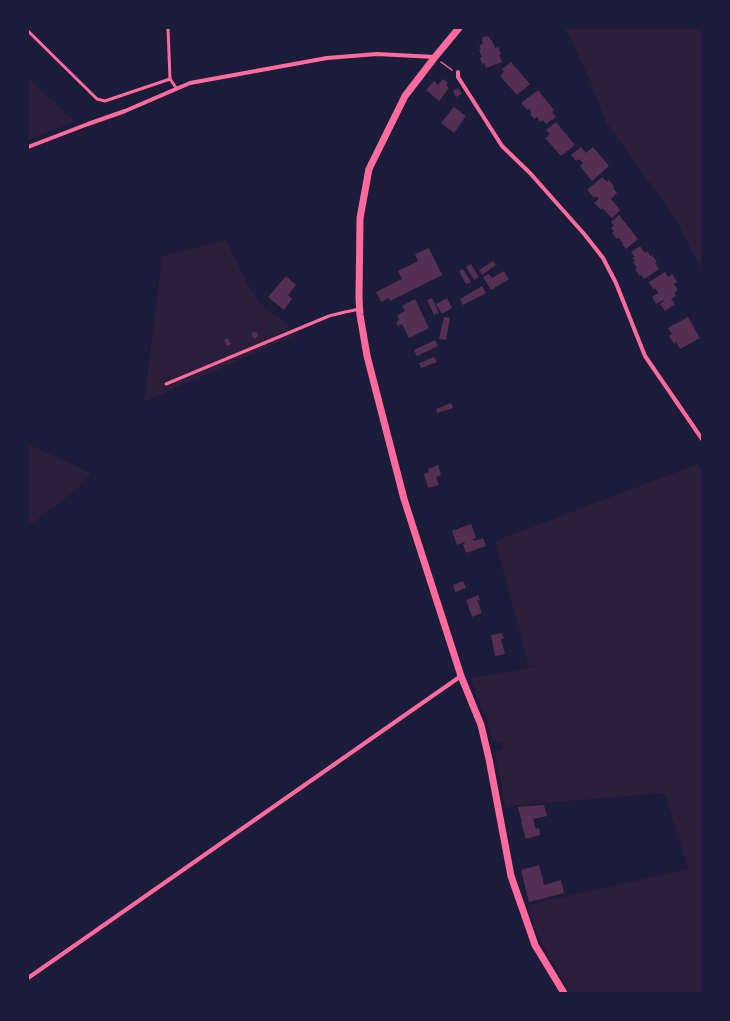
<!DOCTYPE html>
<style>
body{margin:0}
#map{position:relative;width:730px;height:1021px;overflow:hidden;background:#1b1b3a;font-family:"DejaVu Sans",sans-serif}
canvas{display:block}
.frame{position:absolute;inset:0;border:29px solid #1b1b3a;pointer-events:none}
</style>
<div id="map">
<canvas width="730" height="1021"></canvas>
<div class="frame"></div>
</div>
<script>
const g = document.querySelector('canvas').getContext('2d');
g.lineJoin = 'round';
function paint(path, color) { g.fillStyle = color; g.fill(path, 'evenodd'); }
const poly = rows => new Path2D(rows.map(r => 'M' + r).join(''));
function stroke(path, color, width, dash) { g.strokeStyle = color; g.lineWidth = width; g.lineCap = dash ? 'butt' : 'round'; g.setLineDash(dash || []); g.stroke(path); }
const green = poly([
 [565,28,702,28,702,271,675,218,606,122,593,87],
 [28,77,74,122,28,140],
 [226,240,246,281,260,303,289,326,294,336,144,402,162,256],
 [28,444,91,473,78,488,28,527],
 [698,464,702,472,702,993,570,993,542,944,534,927,527,905,688,869,665,793,519,805,506,809,504,803,495,752,503,749,502,743,493,742,490,729,470,678,551,664,529,666,495,541]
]);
const building = poly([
 [486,36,489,37,490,40,492,40,495,48,498,47,501,54,499,55,502,62,486,68,484,63,482,64,480,58,482,57,479,50,481,49,479,45,483,44,482,41,483,37],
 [511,62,530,84,517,95,500,76,504,72,502,69],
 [443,79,448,83,446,85,449,88,439,101,426,90,434,81,438,85],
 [458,88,462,94,456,97,453,91],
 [538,90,554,110,552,112,556,117,546,124,543,120,540,122,537,117,534,119,530,114,531,112,529,109,527,110,521,103],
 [454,107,466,116,454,133,441,123],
 [556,122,575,145,561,156,545,138,550,134,546,130],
 [581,147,586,153,593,147,609,166,592,181,580,166,583,163,579,159,576,161,571,155],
 [602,177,607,182,609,180,614,186,613,188,617,193,611,199,620,210,612,218,602,208,601,210,594,203,599,199,596,196,594,198,587,190],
 [619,215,638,239,626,249,622,244,623,243,619,238,617,239,612,233,614,231,611,228,614,226,611,222],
 [640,246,645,253,647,251,650,256,652,255,657,262,655,263,659,269,644,279,641,275,640,276,635,270,637,268,633,262,635,261,633,258,635,257,631,252],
 [429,248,442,275,390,301,389,298,381,302,376,292,402,279,398,271,418,261,415,254],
 [493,261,496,265,482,275,479,270],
 [471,264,479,277,474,280,466,267],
 [463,269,471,282,466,284,459,271],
 [504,271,509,279,491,290,483,277,489,274,492,278],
 [665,272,668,277,672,274,677,282,674,284,678,290,674,293,676,296,671,299,675,304,665,311,660,304,664,301,663,300,656,304,652,297,658,293,655,288,653,289,649,282],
 [286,276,296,285,288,295,292,299,284,310,268,297],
 [482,286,486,293,463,305,460,299],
 [432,298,439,313,434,315,427,300],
 [447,298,452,308,442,314,436,304],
 [415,299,429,328,409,338,402,324,398,326,396,322,399,320,397,315,405,311,402,306],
 [444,317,450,318,446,340,439,339],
 [688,317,700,338,680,349,676,342,674,344,669,336,672,334,668,328],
 [256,331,258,336,254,339,251,333],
 [228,338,231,344,227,346,224,340],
 [435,340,438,346,417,356,414,350],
 [434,357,437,362,421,368,419,363],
 [451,403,453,408,437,413,436,409],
 [438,465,441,475,436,477,439,485,428,488,424,474,429,472,428,469],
 [471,524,476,538,473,539,474,541,483,538,486,546,466,553,463,544,465,543,465,542,457,545,452,531],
 [463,581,466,588,455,592,453,585],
 [478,595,480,600,477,600,482,613,472,617,466,600],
 [502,633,504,639,501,639,505,654,495,656,491,635],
 [544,805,547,816,533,819,536,829,539,828,540,835,526,839,521,822,522,822,518,807],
 [539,865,544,885,561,880,564,893,529,902,521,870]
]);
const path = poly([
 [441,62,452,70]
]);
const service = poly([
 [168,28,170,79,177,89],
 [28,31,97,99,105,101,170,79],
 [166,384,329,316,345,312,360,309]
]);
const minor = poly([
 [458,72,458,77,502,146,530,173,585,235,603,258,616,283,645,356,702,439],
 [28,147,88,124,125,111,190,83,327,58,377,54,435,57],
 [28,978,461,676]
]);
const tertiary = poly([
 [459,28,435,57,405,96,369,169,360,218,359,298,360,315,367,356,404,499,461,676,481,725,489,759,511,876,535,945,564,993]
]);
paint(green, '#2a1e3b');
paint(building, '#542f53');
stroke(path, '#ff6b9d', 1.5);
stroke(service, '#ff6b9d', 3);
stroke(minor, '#ff6b9d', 4);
stroke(tertiary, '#ff6b9d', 7);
</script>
